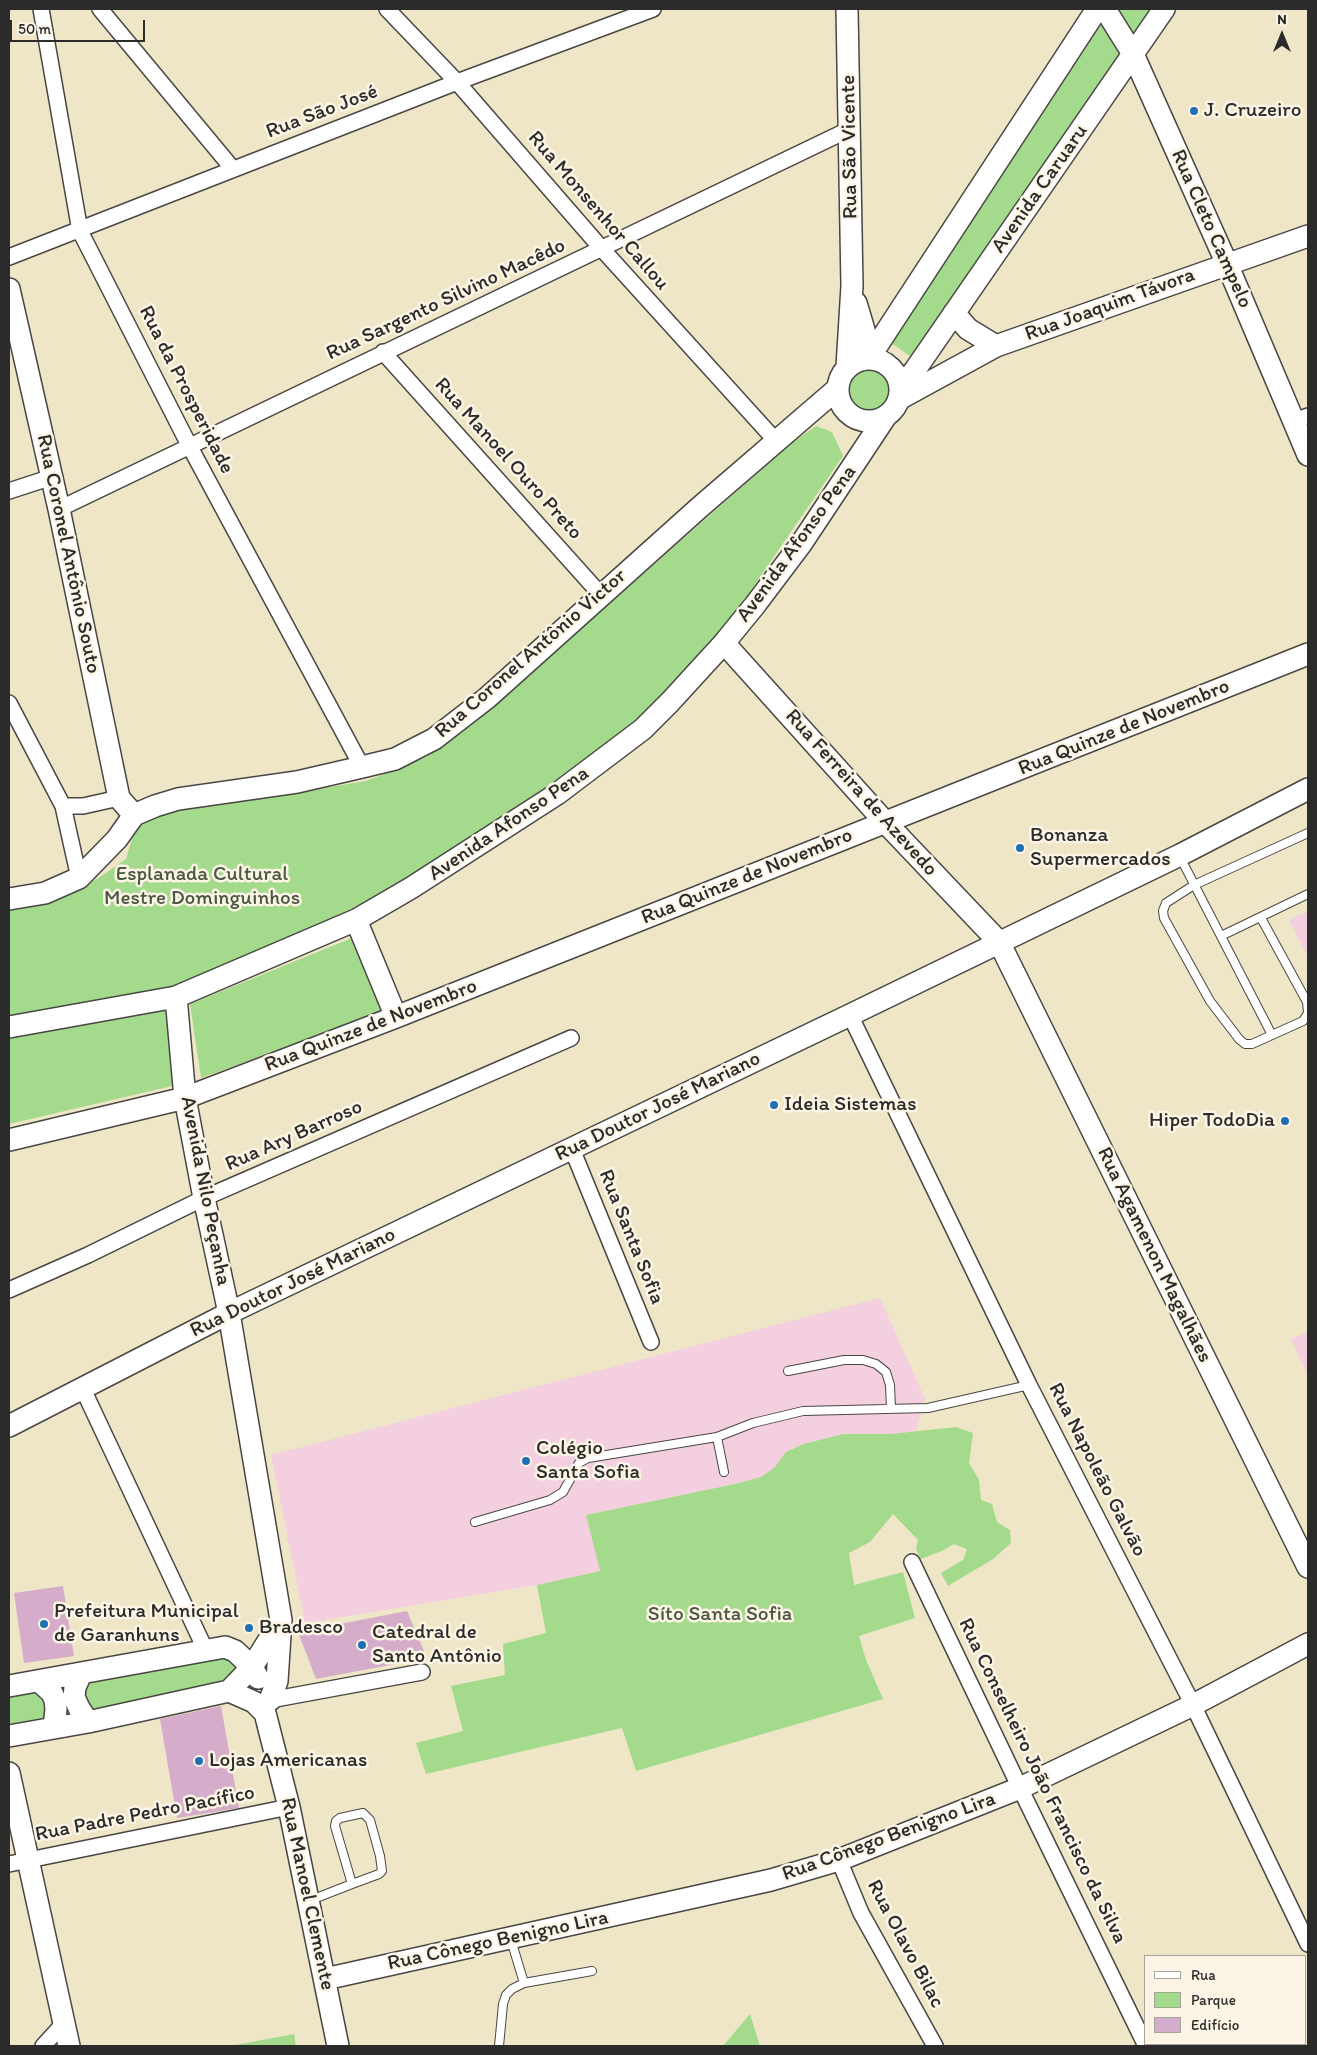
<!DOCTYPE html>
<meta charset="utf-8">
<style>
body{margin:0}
#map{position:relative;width:1317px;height:2055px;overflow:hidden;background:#efe6c8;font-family:Itim,sans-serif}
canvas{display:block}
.frame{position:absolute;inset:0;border:10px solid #2b2b2b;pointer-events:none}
.legend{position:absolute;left:1144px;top:1955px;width:162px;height:90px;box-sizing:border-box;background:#fcf5e5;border:1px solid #a8a49b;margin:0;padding:6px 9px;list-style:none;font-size:15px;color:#2b2b2b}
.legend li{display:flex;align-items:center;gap:10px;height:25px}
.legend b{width:25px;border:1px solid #a8a49b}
.north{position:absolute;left:1257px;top:10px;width:50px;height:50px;-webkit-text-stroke:4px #fcf5e5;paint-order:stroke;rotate:0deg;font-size:14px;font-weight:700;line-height:20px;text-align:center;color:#2b2b2b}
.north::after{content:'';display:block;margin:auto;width:18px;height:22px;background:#2b2b2b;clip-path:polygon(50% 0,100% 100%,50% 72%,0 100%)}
.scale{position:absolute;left:10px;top:20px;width:135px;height:22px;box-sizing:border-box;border:2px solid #2b2b2b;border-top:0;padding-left:6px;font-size:15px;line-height:18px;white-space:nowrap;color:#2b2b2b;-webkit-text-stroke:4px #fcf5e5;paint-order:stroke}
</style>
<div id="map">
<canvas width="1317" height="2055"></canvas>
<div class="frame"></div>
<ul class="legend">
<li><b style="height:6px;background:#fff"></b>Rua</li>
<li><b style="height:14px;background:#a3da8c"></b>Parque</li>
<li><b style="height:14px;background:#d5adca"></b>Edifício</li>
</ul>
<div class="north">N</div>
<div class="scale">50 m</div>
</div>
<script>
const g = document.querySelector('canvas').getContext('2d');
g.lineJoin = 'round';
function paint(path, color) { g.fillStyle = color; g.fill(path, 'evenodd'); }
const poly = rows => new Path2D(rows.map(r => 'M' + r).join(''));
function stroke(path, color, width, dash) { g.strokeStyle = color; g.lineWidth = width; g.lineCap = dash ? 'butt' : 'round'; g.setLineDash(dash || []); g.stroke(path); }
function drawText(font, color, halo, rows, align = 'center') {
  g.font = font + ' Itim,sans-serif'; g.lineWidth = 5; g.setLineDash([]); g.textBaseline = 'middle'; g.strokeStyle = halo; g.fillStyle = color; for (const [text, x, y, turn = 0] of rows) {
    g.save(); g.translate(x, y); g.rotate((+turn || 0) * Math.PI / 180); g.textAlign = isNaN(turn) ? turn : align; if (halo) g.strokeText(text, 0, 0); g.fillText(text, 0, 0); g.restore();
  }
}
const built = poly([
 [1308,911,1308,957,1289,920],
 [880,1298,925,1399,916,1431,786,1452,775,1467,761,1477,735,1484,586,1515,600,1571,537,1585,305,1623,271,1455],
 [1308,1332,1308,1375,1291,1339]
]);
const green = poly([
 [1110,9,1158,9,1136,41],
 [1103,12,1133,50,912,358,896,346,882,341],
 '844 390a26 26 0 1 1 52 0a26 26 0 1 1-52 0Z',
 [816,426,832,432,843,456,727,625,642,716,570,775,417,879,176,988,9,1021,9,905,48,898,97,879,126,859,137,822,183,803,214,806,366,781,427,757,473,724,793,442],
 [357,936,381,1012,201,1078,190,1004],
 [165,1008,181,1084,9,1124,9,1039],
 [956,1427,973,1433,969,1463,979,1480,981,1500,992,1504,997,1522,1010,1530,1011,1543,993,1559,948,1586,941,1573,963,1560,967,1549,954,1544,944,1550,921,1559,916,1549,918,1540,893,1514,870,1542,849,1553,854,1585,903,1572,915,1618,859,1636,866,1660,883,1699,636,1771,622,1728,426,1774,416,1743,463,1731,451,1686,505,1675,503,1644,546,1633,537,1585,600,1571,586,1515,735,1484,761,1477,775,1467,786,1452,804,1444,843,1434,891,1434],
 [229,1651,245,1665,230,1684,89,1710,79,1698,86,1677],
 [39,1685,52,1709,43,1718,9,1724,9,1691],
 [750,2014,760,2046,723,2046],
 [294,2034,296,2046,230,2046]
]);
const building = poly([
 [63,1586,74,1656,24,1663,14,1593],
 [407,1611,427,1658,316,1679,298,1632],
 [221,1706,239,1808,177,1818,160,1719]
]);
const lane = poly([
 [1308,833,1194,885,1166,903,1163,911,1164,918,1210,1001,1239,1039,1245,1044,1252,1044,1303,1021,1308,1013],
 [1180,857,1272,1035],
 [1261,918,1307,1002,1308,1012],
 [1221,936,1308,894],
 [788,1371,844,1360,863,1360,876,1364,886,1372,890,1385,891,1409],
 [724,1472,717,1437,753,1423,803,1411,928,1408,1029,1385],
 [475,1522,550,1500,563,1492,579,1463,588,1458,717,1437],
 [311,1900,352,1884,379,1874,382,1871,380,1856,370,1820,363,1813,340,1818,336,1821,335,1826,352,1884],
 [511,1940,524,1983],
 [499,2046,503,2004,506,1995,512,1989,524,1983,592,1971]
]);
const street = poly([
 [41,9,80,231,190,447,362,767],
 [100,9,233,169],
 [387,9,457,82,602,249,776,441],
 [9,257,457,82,653,9],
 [383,352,601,595],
 [1294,421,1308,416],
 [9,491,52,477],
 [59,509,850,129],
 [9,703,63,806,79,878],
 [63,806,83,806,119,798],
 [850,1015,1029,1385,1193,1705,1308,1944],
 [572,1149,651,1342],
 [9,1290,88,1255,204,1198,571,1038],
 [82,1387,206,1651],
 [912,1562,1020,1788,1146,2046],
 [270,1700,422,1672],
 [839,1860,861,1913,935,2046],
 [9,1864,289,1807],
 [43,2046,64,2023]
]);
const secondary = poly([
 [847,9,852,286,847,367],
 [1105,9,1133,54,1227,264,1308,455],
 [9,289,59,509,119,798,134,815],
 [856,303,864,330,868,358],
 [954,313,968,329,996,346],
 [869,358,1097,9],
 '838 390a31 31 0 1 1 62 0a31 31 0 1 1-62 0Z',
 [900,389,915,370,1164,9],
 [899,399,996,346,1308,236],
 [724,643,885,822,999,942,1308,1567],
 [9,899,45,893,79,878,117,839,134,815,155,806,178,799,297,782,362,767,395,759,434,739,487,698,700,507,837,389],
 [356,920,396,1017],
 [176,997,185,1098,204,1198,229,1313,281,1620,277,1681,270,1700],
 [9,1027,176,997,356,920,411,888,557,794,643,729,670,702,724,643,755,605,801,544,886,416],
 [9,1140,185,1098,396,1017,1308,654],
 [9,1426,229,1313,850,1015,1180,855,1308,789],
 [81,1674,75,1687,74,1697,79,1708,88,1722],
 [39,1681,52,1693,55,1700,56,1709,54,1728],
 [9,1686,225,1647,235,1651,252,1667,258,1678],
 [229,1691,254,1702,265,1713,289,1807,338,2046],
 [9,1736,88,1722,229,1691,252,1667,280,1622],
 [9,1773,69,2046],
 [325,1979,771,1880,839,1860,1020,1788,1193,1705,1308,1644]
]);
const markers = [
 [1194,111,5,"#1f6fb2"],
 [1020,848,5,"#1f6fb2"],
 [774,1105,5,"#1f6fb2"],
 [1285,1121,5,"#1f6fb2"],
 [526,1461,5,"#1f6fb2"],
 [44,1624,5,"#1f6fb2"],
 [249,1628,5,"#1f6fb2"],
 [362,1645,5,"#1f6fb2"],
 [199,1761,5,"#1f6fb2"]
];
const poiNames = [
 ["J. Cruzeiro",1204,111],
 ["Bonanza",1030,836],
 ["Supermercados",1030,860],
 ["Ideia Sistemas",784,1105],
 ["Hiper TodoDia",1275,1121,"right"],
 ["Colégio",536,1449],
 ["Santa Sofia",536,1473],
 ["Prefeitura Municipal",54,1612],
 ["de Garanhuns",54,1636],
 ["Bradesco",259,1628],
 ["Catedral de",372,1633],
 ["Santo Antônio",372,1657],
 ["Lojas Americanas",209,1761]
];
const streetNames = [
 ["Rua São José",322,112,-21],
 ["Rua São Vicente",850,147,-91],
 ["Avenida Caruaru",1040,189,-55],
 ["Rua Monsenhor Callou",598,211,49],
 ["Rua Cleto Campelo",1211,229,66],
 ["Rua Sargento Silvino Macêdo",446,300,-25],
 ["Rua Joaquim Távora",1110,305,-20],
 ["Rua da Prosperidade",186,390,63],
 ["Rua Manoel Ouro Preto",508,459,48],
 ["Avenida Afonso Pena",797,544,-54],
 ["Rua Coronel Antônio Souto",68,554,78],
 ["Rua Coronel Antônio Victor",531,654,-41],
 ["Rua Quinze de Novembro",1124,728,-22],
 ["Rua Ferreira de Azevedo",861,793,48],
 ["Avenida Afonso Pena",509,824,-34],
 ["Rua Quinze de Novembro",747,877,-22],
 ["Rua Quinze de Novembro",371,1026,-21],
 ["Rua Doutor José Mariano",658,1107,-26],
 ["Rua Ary Barroso",294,1136,-24],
 ["Avenida Nilo Peçanha",205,1191,79],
 ["Rua Santa Sofia",631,1237,68],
 ["Rua Agamenon Magalhães",1154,1255,64],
 ["Rua Doutor José Mariano",293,1283,-26],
 ["Rua Napoleão Galvão",1097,1470,63],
 ["Rua Conselheiro João Francisco da Silva",1042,1781,64],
 ["Rua Padre Pedro Pacífico",145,1814,-11],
 ["Rua Cônego Benigno Lira",889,1837,-20],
 ["Rua Manoel Clemente",307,1894,78],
 ["Rua Cônego Benigno Lira",498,1941,-12],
 ["Rua Olavo Bilac",905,1944,62]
];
const parkNames = [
 ["Esplanada Cultural",202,875],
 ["Mestre Dominguinhos",202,899],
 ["Síto Santa Sofia",720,1615]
];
paint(built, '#f3cfe0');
paint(green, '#a3da8c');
paint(building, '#d5adca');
stroke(lane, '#484743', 10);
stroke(street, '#484743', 18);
stroke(secondary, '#484743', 24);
stroke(lane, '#fff', 8);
stroke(street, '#fff', 15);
stroke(secondary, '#fff', 21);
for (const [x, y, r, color] of markers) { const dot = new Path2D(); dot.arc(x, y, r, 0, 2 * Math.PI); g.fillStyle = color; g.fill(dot); stroke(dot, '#fcf5e5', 2); }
drawText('21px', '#2b2b2b', '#fcf5e5', poiNames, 'left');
drawText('21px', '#2b2b2b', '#fcf5e5', streetNames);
drawText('21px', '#495743', '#fcf5e5', parkNames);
</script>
